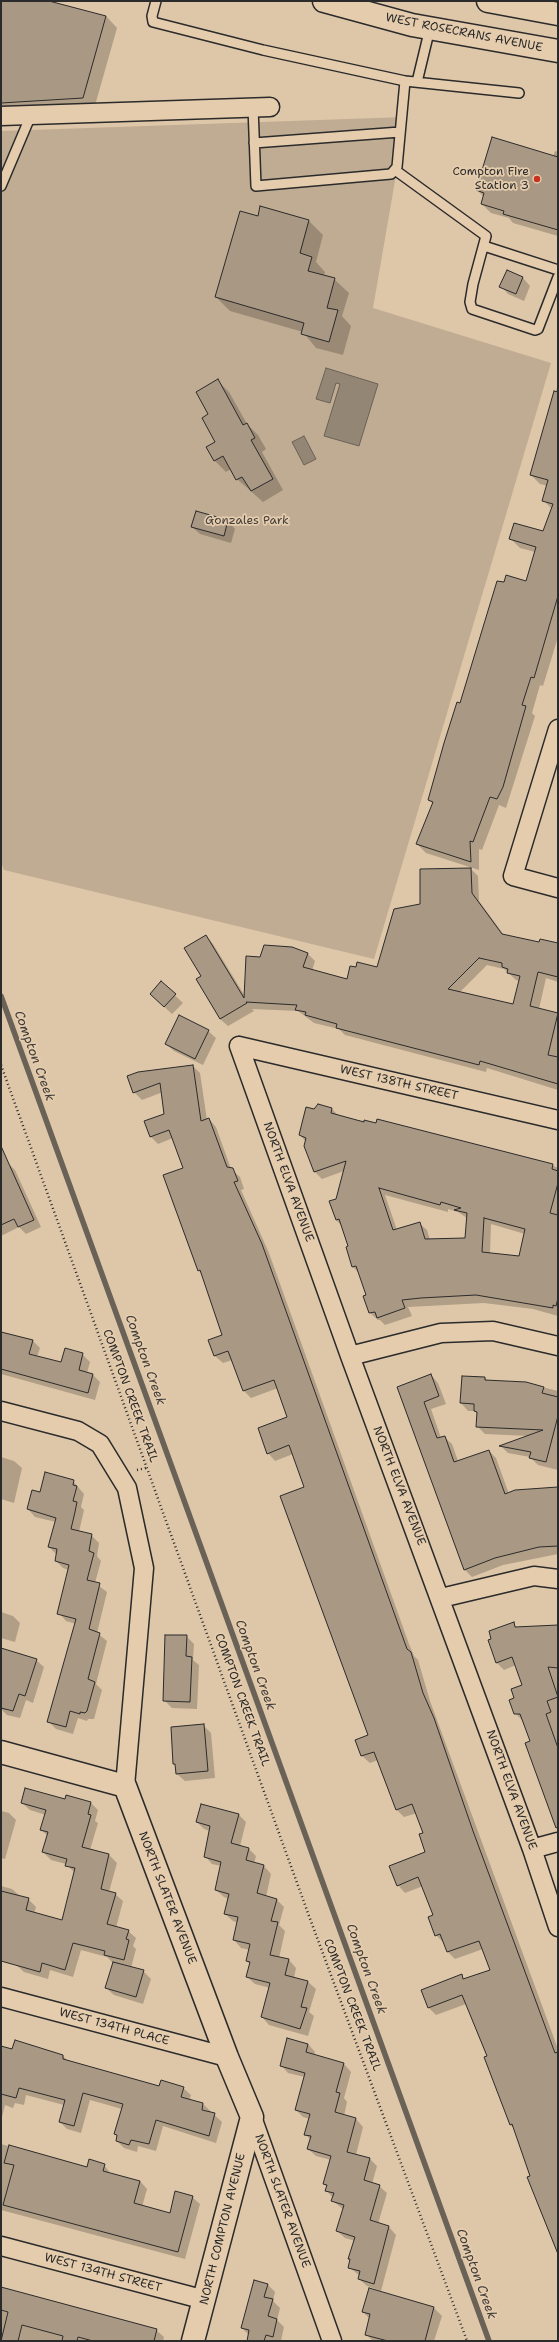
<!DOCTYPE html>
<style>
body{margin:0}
#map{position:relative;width:559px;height:2342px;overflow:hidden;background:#dec6a8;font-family:"Shantell Sans",sans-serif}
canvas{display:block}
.frame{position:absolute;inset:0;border:2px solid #2b2b2b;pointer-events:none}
</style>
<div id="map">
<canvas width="559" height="2342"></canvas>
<div class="frame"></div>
</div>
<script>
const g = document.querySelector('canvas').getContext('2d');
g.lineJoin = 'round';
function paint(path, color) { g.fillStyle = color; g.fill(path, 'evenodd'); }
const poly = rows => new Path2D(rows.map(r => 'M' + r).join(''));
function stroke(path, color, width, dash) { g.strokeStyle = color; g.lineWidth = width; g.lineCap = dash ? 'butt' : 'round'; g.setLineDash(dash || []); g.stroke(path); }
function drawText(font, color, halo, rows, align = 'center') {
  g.font = font + ' "Shantell Sans",sans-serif'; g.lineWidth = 3.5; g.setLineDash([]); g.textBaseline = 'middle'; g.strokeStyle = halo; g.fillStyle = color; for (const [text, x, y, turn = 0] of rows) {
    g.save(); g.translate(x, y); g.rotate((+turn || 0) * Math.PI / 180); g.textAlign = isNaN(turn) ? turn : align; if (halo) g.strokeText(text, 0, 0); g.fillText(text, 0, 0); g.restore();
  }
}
const green = poly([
 [406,117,373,308,551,363,374,959,4,870,1,862,1,131]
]);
const water = poly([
 [326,368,378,384,359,446,324,436,340,384,336,383,330,403,316,399,326,368],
 [304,436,316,459,304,465,292,442,304,436]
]);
const shadow = poly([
 [1,1,45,1,106,16,117,28,94,109,1,114],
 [555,151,558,152,558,236,513,223,509,218,491,213,482,204,484,197,477,190,553,157],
 [261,207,309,221,323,235,316,262,325,272,324,276,334,279,349,293,342,316,351,326,343,355,316,348,303,332,230,311,216,297,258,217],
 [507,271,523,278,530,286,524,301,508,294,501,286],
 [218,381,229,392,247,424,258,435,266,449,262,452,283,490,263,502,237,479,231,469,226,472,215,461,207,447,216,442,209,414],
 [558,384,558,637,543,686,540,685,532,713,535,716,506,808,499,805,482,850,479,849,479,870,426,853,417,844,433,804,429,800,504,584,527,582,535,552,520,548,511,539,544,532,552,509,543,500,548,486,540,484,531,475],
 [196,512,228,521,235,529,231,543,200,534,192,527],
 [471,869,478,876,479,901,504,935,540,944,558,944,558,982,546,978,539,1009,558,1015,558,1090,487,1068,486,1072,345,1035,339,1029,314,1023,298,1011,252,1009,254,1011,228,1026,220,1019,197,980,202,977,206,936,213,944,245,996,260,958,307,953,315,961,312,971,348,980,378,968,421,905],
 [487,965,504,969,516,980,520,981,514,1006,459,993],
 [162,983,183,1003,172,1014,159,1002],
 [208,1031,216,1038,203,1065,174,1051,166,1044],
 [193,1066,200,1073,207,1120,209,1119,216,1127,231,1169,240,1177,244,1189,241,1190,269,1253,409,1644,414,1656,418,1660,430,1701,558,2049,558,2255,528,2178,531,2177,515,2129,510,2125,488,2057,466,2004,436,2015,429,2008,461,1976,465,1980,491,1970,483,1949,455,1959,448,1952,444,1943,436,1935,435,1915,423,1886,405,1893,398,1885,426,1853,424,1833,417,1813,404,1817,397,1810,378,1760,370,1763,362,1756,357,1740,369,1736,305,1487,293,1454,275,1461,268,1453,289,1418,278,1388,251,1398,244,1391,232,1360,223,1363,215,1356,210,1341,223,1336,202,1274,199,1271,165,1176,184,1169,173,1138,158,1144,150,1136,166,1114,163,1092,142,1100,134,1092],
 [318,1106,332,1109,339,1116,364,1123,550,1164,558,1168,558,1316,533,1309,484,1303,408,1307,412,1316,385,1325,380,1320,378,1320,370,1313,364,1297,367,1296,359,1273,353,1267,350,1246,342,1226,336,1220,337,1199,344,1171,322,1179,315,1172,305,1146,306,1142,300,1135],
 [385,1195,448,1212,448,1209,458,1212,467,1218,466,1239,430,1240,427,1230,419,1223,397,1230],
 [491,1224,525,1234,520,1258,490,1254],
 [8,1163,15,1170,41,1227,26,1234,19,1227,1,1236,1,1166],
 [1,1332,32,1340,40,1348,37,1357,62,1363,82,1354,90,1362,87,1373,93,1375,100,1382,95,1400,1,1374],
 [431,1375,438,1383,446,1404,431,1409,441,1438,444,1437,452,1444,458,1461,489,1451,496,1458,509,1494,558,1488,558,1554,503,1565,472,1577,464,1569,399,1387],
 [463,1377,485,1378,488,1381,526,1383,558,1391,558,1470,538,1465,530,1457,508,1453,501,1446,529,1436,485,1434,477,1426,478,1414,475,1411,468,1411,461,1403],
 [1,1457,14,1461,22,1468,14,1503,1,1499],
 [73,1481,84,1494,81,1507,84,1510,79,1532,91,1535,99,1543,97,1556,101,1561,95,1583,107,1592,97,1633,107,1641,96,1684,102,1690,94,1719,88,1719,87,1721,78,1718,73,1734,56,1729,48,1721,76,1624,66,1621,59,1613,69,1570,63,1568,56,1561,57,1555,49,1547,56,1522,35,1517,28,1509,41,1493],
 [1,1612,13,1616,20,1623,15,1642,1,1638],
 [513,1624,517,1628,558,1627,558,1818,523,1721,515,1713,515,1698,523,1686,516,1665,504,1670,496,1662],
 [186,1636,194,1644,193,1660,199,1665,197,1709,172,1708,164,1700],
 [1,1649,36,1660,44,1667,33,1703,26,1700,20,1718,7,1715,1,1709],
 [203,1725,211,1733,215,1778,185,1781,177,1774,177,1767,174,1764],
 [66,1800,91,1803,98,1810,95,1821,98,1823,90,1850,109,1855,117,1863,109,1892,115,1894,123,1901,116,1928,128,1931,136,1938,133,1946,136,1949,131,1968,143,1971,151,1979,143,2004,114,1995,106,1988,113,1963,107,1957,81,1950,73,1977,50,1970,48,1979,24,1972,1,1951,1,1886,12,1889,20,1896,28,1899,36,1907,34,1914,62,1921,75,1873,66,1864,51,1860,43,1852,48,1836,41,1830,46,1815,30,1810,22,1803],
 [1,1811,9,1813,16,1820,5,1859,1,1858],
 [239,1815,246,1822,240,1846,249,1849,256,1856,254,1864,264,1866,271,1874,266,1897,276,1899,284,1907,279,1925,285,1931,279,1958,289,1960,296,1968,294,1978,308,1982,316,1989,309,2012,314,2016,308,2036,269,2025,262,2017,270,1988,255,1984,247,1977,251,1965,247,1961,250,1950,241,1948,234,1940,238,1923,233,1921,225,1914,229,1899,224,1897,216,1890,221,1866,212,1864,205,1856,210,1831,204,1829,197,1822],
 [308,2044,315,2052,314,2056,344,2064,351,2072,344,2098,347,2102,344,2116,356,2119,363,2127,356,2155,370,2159,377,2166,372,2184,379,2186,387,2193,378,2224,389,2227,396,2235,381,2291,367,2286,359,2279,360,2276,349,2267,355,2241,345,2238,337,2231,344,2210,333,2201,333,2198,326,2190,327,2187,324,2184,331,2160,316,2156,308,2149,311,2140,305,2134,310,2119,303,2117,296,2110,305,2077,288,2073,281,2065],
 [1,2047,63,2056,69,2062,160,2087,183,2088,191,2095,189,2101,203,2104,222,2122,216,2143,163,2126,156,2151,138,2146,137,2152,124,2148,117,2141,118,2136,115,2134,122,2109,90,2100,81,2133,67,2129,60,2122,64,2105,26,2095,24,2105,15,2103,13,2108,5,2105,1,2121],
 [1,2144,87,2168,104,2165,111,2174,140,2181,147,2189,142,2207,170,2214,192,2197,200,2204,185,2259,1,2210],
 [267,2284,275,2292,273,2301,280,2308,277,2320,284,2327,281,2341,248,2341,249,2335,242,2328],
 [1,2288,156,2330,164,2337,163,2341,1,2341],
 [369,2290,434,2308,442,2316,434,2341,373,2341,366,2334,370,2319,363,2312]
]);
const stream = poly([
 [1,996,489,2341]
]);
const building = poly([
 [1,1,49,1,106,16,83,98,1,103,1,1],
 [492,137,558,157,558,230,503,214,504,211,481,204,484,193,476,190,492,137],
 [260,206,309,220,300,253,312,257,308,271,335,278,327,308,338,310,329,342,301,334,304,323,215,297,240,211,258,216,260,206],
 [507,270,523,277,516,294,499,287,507,270],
 [218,379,243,425,247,423,255,438,251,440,273,479,251,491,242,477,236,480,223,456,214,461,206,447,215,442,202,418,208,414,196,392,218,379],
 [554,391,558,392,558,596,534,678,531,677,522,705,526,706,503,787,497,799,490,797,473,842,470,841,471,862,416,844,433,802,428,800,444,743,457,702,460,703,497,581,504,582,506,575,526,581,536,547,509,539,514,523,543,531,553,504,542,501,548,480,530,475,554,391],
 [196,511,228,520,224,536,191,527,196,511],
 [471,868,472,893,502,934,539,942,540,939,558,943,558,977,538,972,530,1006,558,1013,548,1055,558,1057,558,1084,480,1061,479,1065,336,1028,337,1024,305,1015,306,1012,295,1010,297,1005,246,1002,247,1003,220,1019,196,979,201,976,184,948,206,935,244,998,246,956,260,957,264,945,292,947,308,953,303,967,347,979,350,966,356,967,357,962,377,967,394,909,420,904,420,869,471,868],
 [479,958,502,963,502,967,508,969,507,973,520,976,513,1004,448,989,479,958],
 [161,981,176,994,164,1007,150,994,161,981],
 [179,1015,209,1030,195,1059,165,1044,179,1015],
 [193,1065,201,1121,209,1118,227,1167,233,1168,238,1181,234,1182,262,1244,402,1635,407,1649,411,1652,423,1693,434,1718,473,1831,555,2053,558,2052,558,2254,527,2177,530,2176,512,2124,510,2125,484,2057,487,2056,462,1995,428,2008,421,1990,462,1974,463,1979,490,1970,479,1941,447,1952,440,1934,435,1936,428,1917,433,1915,418,1877,397,1886,389,1866,425,1852,419,1834,423,1833,412,1804,396,1810,374,1752,361,1756,355,1740,368,1735,280,1496,304,1487,289,1445,267,1454,258,1428,287,1417,274,1380,243,1391,228,1351,214,1356,208,1340,222,1335,200,1270,198,1271,163,1175,183,1168,169,1130,150,1137,144,1121,164,1114,160,1083,133,1093,127,1076,138,1072,193,1065],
 [318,1104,332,1108,331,1113,364,1122,364,1120,376,1123,377,1119,553,1164,552,1169,558,1171,558,1183,550,1213,558,1215,558,1298,556,1306,553,1305,553,1308,476,1295,421,1298,402,1300,405,1308,377,1318,375,1312,369,1313,363,1296,366,1295,356,1266,352,1267,346,1247,348,1246,339,1219,336,1220,329,1201,336,1199,346,1161,314,1172,304,1146,306,1138,299,1135,306,1107,314,1109,318,1104],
 [379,1188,440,1205,441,1202,461,1208,454,1210,467,1213,465,1238,425,1239,420,1222,393,1230,379,1188],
 [484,1218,525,1229,519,1256,482,1252,484,1218],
 [1,1146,34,1220,18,1227,14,1219,1,1225,1,1146],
 [1,1332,33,1340,29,1354,61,1362,65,1348,83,1353,79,1370,93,1374,88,1393,1,1369,1,1332],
 [431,1374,439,1396,424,1402,437,1438,445,1436,454,1462,489,1450,505,1494,515,1490,558,1487,558,1546,539,1547,495,1558,464,1570,397,1387,431,1374],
 [462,1376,485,1377,485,1380,526,1382,544,1387,542,1393,558,1397,558,1416,546,1462,529,1458,531,1452,499,1446,543,1430,476,1427,477,1412,474,1411,474,1404,460,1403,462,1376],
 [45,1472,74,1480,73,1485,77,1486,73,1501,77,1502,75,1512,71,1529,92,1534,89,1551,94,1553,87,1580,100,1583,89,1629,100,1633,88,1679,95,1682,87,1711,85,1713,80,1712,80,1714,70,1711,66,1727,47,1722,76,1619,57,1614,69,1565,55,1561,57,1549,48,1547,56,1518,27,1509,32,1490,40,1492,45,1472],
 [514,1622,515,1627,558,1625,558,1668,548,1667,558,1697,547,1701,551,1712,546,1714,558,1748,558,1827,556,1828,525,1743,530,1741,520,1714,514,1714,509,1700,514,1698,511,1689,522,1685,512,1657,496,1663,488,1640,491,1639,489,1631,514,1622],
 [165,1635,187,1635,186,1656,192,1657,190,1702,163,1701,165,1635],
 [1,1648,37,1659,25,1696,19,1694,13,1711,1,1708,1,1648],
 [204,1724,208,1771,176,1774,175,1764,173,1764,171,1727,204,1724],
 [25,1788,65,1799,66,1795,91,1802,88,1814,91,1815,82,1847,109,1854,101,1889,116,1893,107,1924,129,1930,126,1939,129,1940,124,1960,104,1955,105,1951,73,1943,65,1970,42,1963,40,1972,1,1961,1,1891,29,1898,26,1910,62,1920,75,1868,65,1866,67,1859,42,1852,48,1832,40,1830,46,1810,21,1803,25,1788],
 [201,1804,239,1814,231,1843,249,1848,246,1860,264,1865,257,1893,277,1899,271,1921,278,1922,270,1955,289,1959,285,1975,308,1981,301,2007,307,2008,300,2029,261,2017,270,1983,246,1977,250,1962,246,1961,250,1944,233,1940,238,1917,224,1914,229,1894,215,1890,221,1862,204,1857,210,1826,196,1822,201,1804],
 [113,1962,144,1970,136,1997,105,1988,113,1962],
 [287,2038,308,2044,306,2052,344,2063,336,2092,340,2093,335,2112,356,2118,347,2152,370,2158,364,2180,380,2185,370,2220,389,2226,374,2284,358,2279,360,2271,348,2268,350,2259,348,2259,355,2237,336,2231,344,2205,331,2201,334,2193,325,2191,327,2185,323,2184,331,2156,307,2149,311,2136,304,2135,310,2114,295,2110,305,2073,280,2066,287,2038],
 [15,2040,63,2055,63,2059,159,2086,161,2080,184,2087,181,2097,203,2103,202,2110,215,2113,209,2136,156,2120,149,2144,131,2140,129,2145,116,2141,117,2135,114,2134,123,2104,83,2093,74,2126,59,2122,65,2100,19,2088,16,2098,1,2094,1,2046,12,2049,15,2040],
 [9,2145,87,2167,89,2159,105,2164,103,2171,140,2181,134,2203,170,2213,175,2191,193,2196,178,2252,3,2205,14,2165,4,2163,9,2145],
 [254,2280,268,2284,264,2297,273,2299,268,2316,277,2319,273,2337,266,2335,264,2341,247,2341,249,2330,241,2328,254,2280],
 [1,2287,157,2329,154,2341,93,2341,78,2337,77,2341,62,2341,63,2336,22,2325,18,2341,1,2341,8,2312,1,2310,1,2287],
 [369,2288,434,2307,425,2341,388,2341,365,2335,370,2314,362,2312,369,2288]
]);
const path = poly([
 [1,1065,309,1916,467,2341],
 [137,1470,146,1468]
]);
const service = poly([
 [156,1,152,16,153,22,263,50,405,81],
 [417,82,430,28],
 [253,107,256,186,391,174,397,167,405,81,519,93],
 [254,143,400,132],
 [395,170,486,236,473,284,470,302,472,309,535,330,538,329,558,277],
 [1,186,31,115],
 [484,246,558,270]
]);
const minor = poly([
 [1,116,270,107],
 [558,729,513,876,558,888],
 [239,1046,350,1356,532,1849,558,1927],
 [239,1046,558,1120],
 [350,1356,441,1333,493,1331,558,1346],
 [1,1411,78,1431,100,1444,127,1488,144,1568,125,1786],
 [441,1598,534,1576,558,1579],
 [532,1849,558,1842],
 [1,1997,227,2057],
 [252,2117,332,2341],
 [1,2246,205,2300]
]);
const tertiary = poly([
 [1,1752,125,1786,227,2057,252,2117,193,2341]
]);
const primary = poly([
 [324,1,412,25,558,51],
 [488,1,558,14]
]);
const markers = [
 [537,179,4,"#c8321e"]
];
const streetNames = [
 ["WEST ROSECRANS AVENUE",464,33,11],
 ["WEST 138TH STREET",399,1083,13],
 ["NORTH ELVA AVENUE",288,1182,70],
 ["COMPTON CREEK TRAIL",130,1396,70],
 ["NORTH ELVA AVENUE",399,1486,69],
 ["COMPTON CREEK TRAIL",242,1700,70],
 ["NORTH ELVA AVENUE",511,1790,70],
 ["NORTH SLATER AVENUE",167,1898,69],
 ["COMPTON CREEK TRAIL",352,2005,69],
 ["WEST 134TH PLACE",114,2027,15],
 ["NORTH SLATER AVENUE",282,2201,70],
 ["NORTH COMPTON AVENUE",223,2229,-76],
 ["WEST 134TH STREET",103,2273,15]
];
const poiNames = [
 ["Compton Fire",529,172],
 ["Station 3",529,186]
];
const parkNames = [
 ["Gonzales Park",247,521]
];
const waterNames = [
 ["Compton Creek",34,1056,70],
 ["Compton Creek",145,1360,70],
 ["Compton Creek",255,1665,70],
 ["Compton Creek",366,1969,70],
 ["Compton Creek",476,2274,70]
];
paint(green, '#c0ac93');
paint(water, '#948675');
stroke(water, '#6a6257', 1);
paint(shadow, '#0003');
stroke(stream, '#6a6257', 5.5);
paint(building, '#a99883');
stroke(building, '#2b2b2b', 1);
stroke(service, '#2b2b2b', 12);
stroke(minor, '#2b2b2b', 21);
stroke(tertiary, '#2b2b2b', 25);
stroke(primary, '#2b2b2b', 25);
stroke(path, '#2b2b2b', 2.5, [1, 3]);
stroke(service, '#e5ccad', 9);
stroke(minor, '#e5ccad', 18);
stroke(tertiary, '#e5ccad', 22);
stroke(primary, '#e5ccad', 22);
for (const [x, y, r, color] of markers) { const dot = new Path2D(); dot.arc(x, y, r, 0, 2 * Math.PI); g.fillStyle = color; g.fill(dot); stroke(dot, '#e5ccad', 1.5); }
drawText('12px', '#2b2b2b', '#e5ccad', streetNames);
drawText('12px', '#2b2b2b', '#e5ccad', poiNames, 'right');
drawText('12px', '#413e3b', '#e5ccad', parkNames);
drawText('italic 13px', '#403d3a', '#e5ccad', waterNames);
</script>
